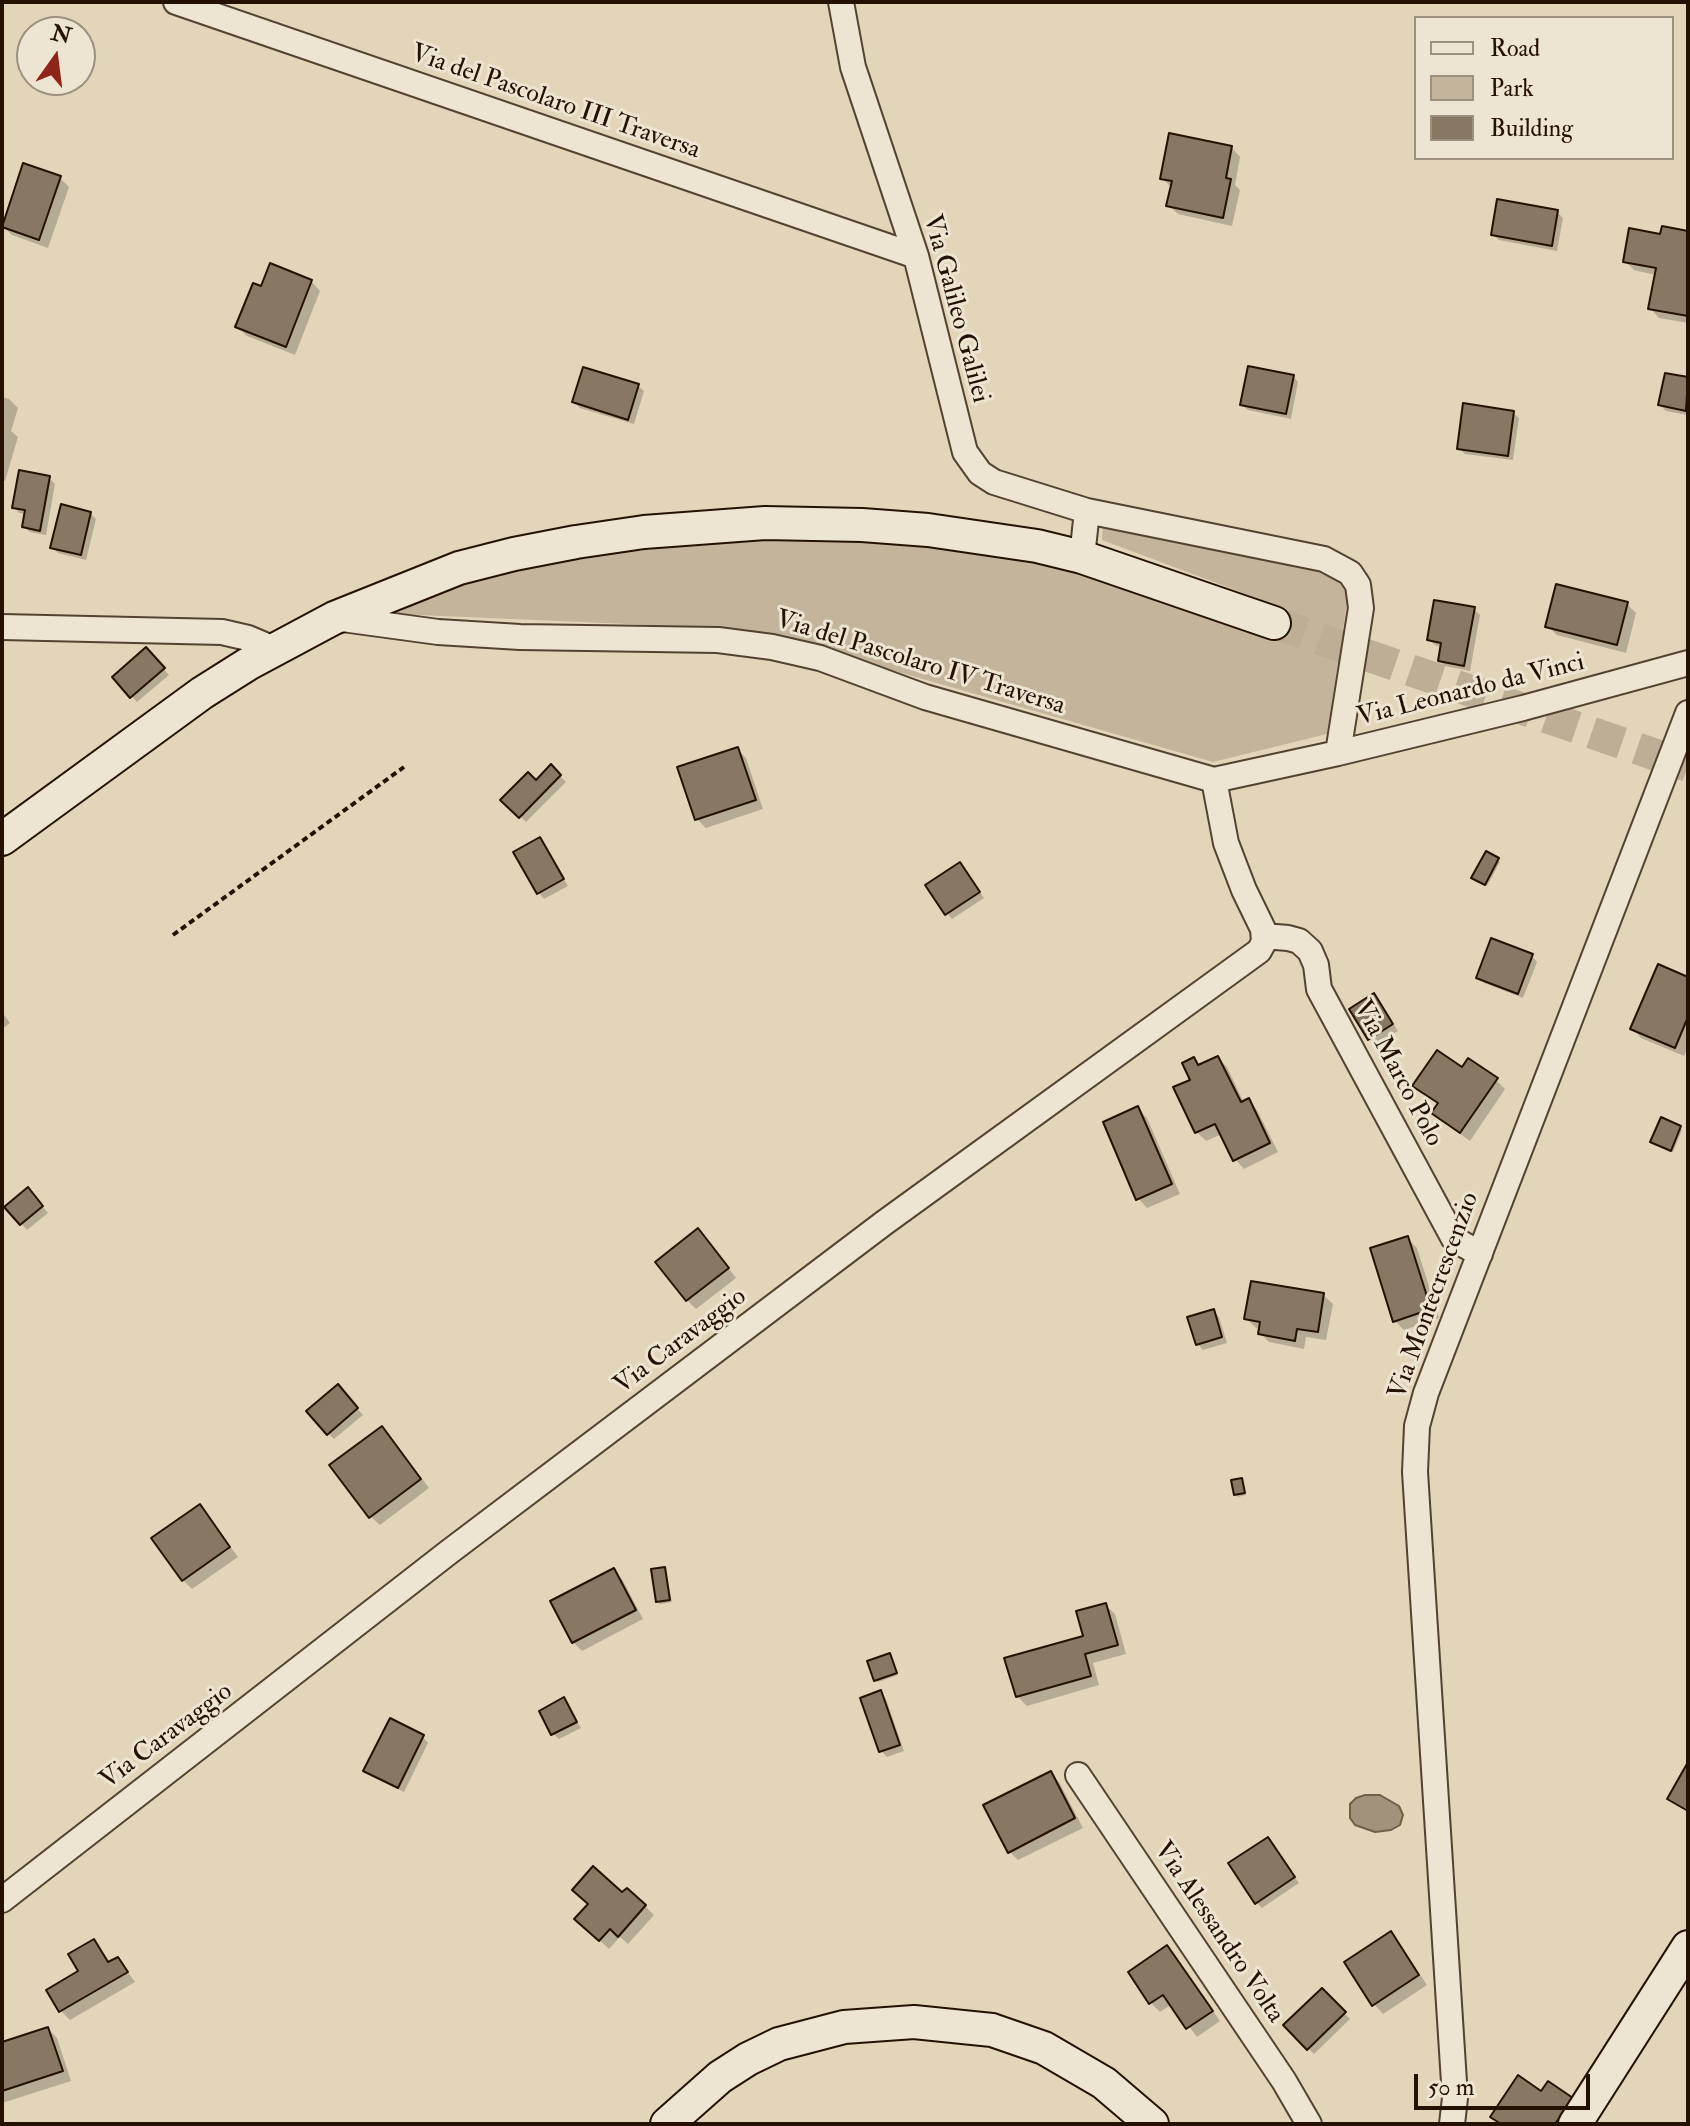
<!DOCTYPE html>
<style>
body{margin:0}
#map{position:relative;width:1690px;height:2126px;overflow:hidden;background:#e3d5ba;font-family:"IM FELL Double Pica",serif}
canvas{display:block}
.frame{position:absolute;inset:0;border:4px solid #251102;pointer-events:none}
.legend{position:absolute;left:1414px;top:16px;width:260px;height:144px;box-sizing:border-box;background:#ede4d2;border:2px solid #9d907f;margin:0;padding:10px 14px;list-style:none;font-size:24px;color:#251102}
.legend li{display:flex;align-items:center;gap:16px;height:40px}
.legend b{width:40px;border:2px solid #9d907f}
.north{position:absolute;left:16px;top:16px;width:80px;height:80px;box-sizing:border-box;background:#ede4d2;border:2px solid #9d907f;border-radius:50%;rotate:14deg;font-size:22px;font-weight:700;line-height:32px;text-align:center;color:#251102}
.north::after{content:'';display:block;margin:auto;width:28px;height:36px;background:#8f2418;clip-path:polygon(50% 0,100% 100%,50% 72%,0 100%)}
.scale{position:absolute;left:1414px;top:2074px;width:176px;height:36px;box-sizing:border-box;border:4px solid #251102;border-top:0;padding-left:10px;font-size:24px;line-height:28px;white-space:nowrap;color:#251102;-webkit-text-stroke:6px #ede4d2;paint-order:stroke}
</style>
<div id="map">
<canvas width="1690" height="2126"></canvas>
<div class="frame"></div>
<ul class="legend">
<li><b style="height:10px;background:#ede4d2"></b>Road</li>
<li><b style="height:22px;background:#c3b49b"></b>Park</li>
<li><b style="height:22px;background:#887762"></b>Building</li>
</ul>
<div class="north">N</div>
<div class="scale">50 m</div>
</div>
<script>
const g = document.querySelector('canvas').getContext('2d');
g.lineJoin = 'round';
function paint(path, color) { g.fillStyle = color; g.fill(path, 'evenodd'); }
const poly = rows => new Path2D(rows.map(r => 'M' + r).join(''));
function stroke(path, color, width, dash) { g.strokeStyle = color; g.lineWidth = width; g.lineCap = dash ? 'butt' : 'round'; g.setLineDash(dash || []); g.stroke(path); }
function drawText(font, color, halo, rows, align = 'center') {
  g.font = font + ' "IM FELL Double Pica",serif'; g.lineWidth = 6; g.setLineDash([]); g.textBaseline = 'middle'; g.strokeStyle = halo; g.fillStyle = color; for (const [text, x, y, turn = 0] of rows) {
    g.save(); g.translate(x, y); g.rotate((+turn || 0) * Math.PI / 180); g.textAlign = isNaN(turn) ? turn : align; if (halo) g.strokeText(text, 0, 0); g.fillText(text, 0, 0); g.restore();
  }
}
const green = poly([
 [1103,525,1337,572,1349,589,1327,734,1213,762,769,635,699,627,394,614,451,588,525,568,592,555,784,537,869,539,1022,555,1274,635,1283,608,1102,540]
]);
const water = poly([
 [1365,1795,1380,1795,1399,1806,1403,1815,1400,1825,1391,1830,1375,1832,1355,1825,1350,1818,1350,1804,1356,1798,1365,1795]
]);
const shadow = poly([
 [1231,147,1240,157,1235,185,1240,190,1232,226,1178,214,1168,205,1172,188,1162,178],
 [60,178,69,187,48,248,12,235,3,226],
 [1557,212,1563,218,1557,251,1499,240,1493,234],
 [1688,233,1688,323,1659,318,1650,308,1656,275,1634,270,1625,261,1662,236],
 [311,281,320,291,295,355,247,336,238,327,262,289],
 [1667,375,1688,379,1688,415,1666,411,1660,405],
 [1293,376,1298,382,1291,419,1248,410,1242,405],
 [638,386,644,391,634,424,580,408,574,402],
 [2,397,9,399,18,408,11,431,18,437,5,481,2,480],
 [1513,413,1519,418,1513,460,1465,454,1459,448],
 [49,478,55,484,46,535,30,532,24,527,26,514,19,513,14,507],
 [90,513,96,519,86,560,58,553,52,547],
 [1627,604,1636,613,1626,653,1557,635,1548,626],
 [1474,609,1480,615,1470,671,1445,666,1440,661,1442,647,1435,645,1429,640],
 [152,656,169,675,137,702,115,678],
 [737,749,746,758,763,809,706,828,697,819],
 [551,767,566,782,526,822,503,800,536,783],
 [540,840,568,886,544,899,539,893],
 [1487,854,1500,862,1487,886,1476,880],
 [960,864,984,898,952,919,947,913],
 [1532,956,1537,962,1523,998,1484,983,1479,978],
 [1688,979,1688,1046,1684,1056,1641,1038,1632,1028],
 [1374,995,1398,1031,1375,1044,1370,1039],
 [2,1012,10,1023,2,1029],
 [1218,1058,1227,1067,1244,1103,1248,1101,1257,1110,1278,1152,1244,1169,1235,1159,1222,1134,1206,1141,1197,1132,1176,1088,1193,1080,1194,1060,1200,1066],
 [1463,1070,1496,1080,1505,1089,1470,1141,1443,1122,1434,1113,1439,1105,1415,1086],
 [1138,1109,1147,1118,1180,1194,1147,1208,1138,1198],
 [1680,1128,1682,1130,1673,1152,1655,1144],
 [33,1196,48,1213,27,1230,7,1207],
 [1407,1238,1417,1248,1439,1318,1404,1330,1395,1321],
 [707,1240,736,1278,696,1309,687,1300],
 [1323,1295,1333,1304,1326,1340,1306,1337,1304,1349,1269,1342,1260,1333,1261,1329,1256,1328,1247,1319],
 [1213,1311,1219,1317,1227,1343,1203,1350,1198,1344],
 [344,1393,363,1415,334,1439,328,1433],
 [390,1437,429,1488,380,1525,370,1516],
 [1242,1480,1246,1495,1238,1497,1236,1494],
 [200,1507,238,1557,192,1589,183,1580],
 [665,1569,672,1602,660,1604,658,1602],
 [613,1570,622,1579,643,1619,582,1651,573,1642],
 [1105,1605,1115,1614,1126,1654,1093,1663,1099,1685,1027,1706,1017,1696,1086,1637],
 [891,1657,898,1675,878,1682,875,1680],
 [880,1693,886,1699,904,1751,887,1757,881,1751],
 [564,1700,581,1728,559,1739,553,1734],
 [423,1737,428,1743,404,1792,371,1776,366,1771],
 [1050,1773,1059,1782,1083,1828,1018,1860,1009,1851],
 [1268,1839,1299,1883,1262,1908,1256,1902],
 [623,1895,645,1906,654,1915,628,1944,620,1937,609,1949,586,1928],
 [1390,1934,1399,1943,1427,1985,1383,2014,1374,2004],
 [94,1941,111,1963,118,1959,135,1982,70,2020,61,2011],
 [1167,1948,1176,1957,1220,2021,1197,2037,1172,2004,1160,2012,1151,2003],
 [1322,1991,1350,2019,1314,2054,1286,2026],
 [48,2029,57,2038,71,2081,2,2103,2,2044]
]);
const building = poly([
 [1169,133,1232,146,1226,178,1231,179,1223,218,1166,206,1172,181,1160,179,1169,133],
 [23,163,61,176,39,240,2,227,23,163],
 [1497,199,1558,210,1552,246,1491,235,1497,199],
 [1662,226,1688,231,1688,316,1648,309,1656,268,1623,262,1629,228,1660,234,1662,226],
 [270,263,312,280,286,347,235,327,253,283,261,286,270,263],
 [1248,366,1294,375,1286,414,1240,405,1248,366],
 [583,367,639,384,628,420,572,402,583,367],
 [1665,373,1688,377,1686,411,1658,405,1665,373],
 [1463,403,1514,411,1508,456,1457,449,1463,403],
 [19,470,50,476,40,531,22,527,25,510,12,508,19,470],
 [61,504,91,512,81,555,50,548,61,504],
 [1556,584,1628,602,1617,645,1545,627,1556,584],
 [1434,600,1475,607,1464,666,1438,661,1441,643,1427,640,1434,600],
 [146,647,165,668,130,698,112,677,146,647],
 [738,747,756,800,695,820,677,767,738,747],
 [551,764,561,775,519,818,500,800,528,772,536,780,551,764],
 [540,837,564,879,537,894,513,852,540,837],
 [1486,851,1499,858,1485,885,1471,878,1486,851],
 [960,862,980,892,945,915,925,885,960,862],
 [1491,938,1533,954,1518,994,1476,978,1491,938],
 [1658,964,1688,977,1688,1017,1675,1048,1630,1029,1658,964],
 [1374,993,1393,1024,1368,1040,1349,1009,1374,993],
 [1437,1050,1462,1067,1468,1058,1498,1078,1460,1133,1431,1113,1438,1103,1412,1086,1437,1050],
 [1218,1056,1241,1102,1249,1098,1270,1143,1233,1161,1215,1124,1195,1133,1173,1087,1190,1080,1182,1063,1194,1057,1198,1065,1218,1056],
 [1138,1106,1172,1184,1136,1200,1103,1122,1138,1106],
 [1661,1117,1681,1126,1671,1151,1650,1142,1661,1117],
 [28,1187,43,1206,20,1225,4,1207,28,1187],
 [698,1228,729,1268,686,1301,655,1262,698,1228],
 [1408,1236,1431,1309,1393,1322,1370,1248,1408,1236],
 [1251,1281,1324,1293,1318,1332,1297,1329,1295,1341,1258,1334,1260,1322,1244,1319,1251,1281],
 [1214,1309,1222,1337,1196,1345,1187,1317,1214,1309],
 [338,1384,358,1408,327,1435,306,1411,338,1384],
 [382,1426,421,1479,369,1518,329,1465,382,1426],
 [1242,1478,1245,1493,1234,1495,1231,1480,1242,1478],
 [200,1504,230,1547,182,1581,151,1538,200,1504],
 [665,1567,670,1600,656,1602,651,1569,665,1567],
 [614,1568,636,1610,572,1643,550,1601,614,1568],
 [1106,1603,1118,1645,1085,1654,1091,1676,1016,1697,1004,1658,1083,1636,1076,1611,1106,1603],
 [890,1653,897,1673,874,1681,867,1661,890,1653],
 [881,1690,900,1745,879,1752,860,1698,881,1690],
 [564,1697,577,1722,551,1735,539,1711,564,1697],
 [390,1718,424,1735,398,1788,363,1771,390,1718],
 [1688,1762,1688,1811,1667,1799,1688,1762],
 [1051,1771,1075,1818,1008,1853,983,1805,1051,1771],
 [1268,1837,1295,1877,1255,1904,1228,1863,1268,1837],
 [593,1866,622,1892,627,1888,646,1905,618,1937,610,1929,599,1941,574,1919,588,1904,572,1890,593,1866],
 [1391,1931,1419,1975,1372,2006,1344,1962,1391,1931],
 [94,1939,108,1962,118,1957,128,1972,59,2012,46,1990,78,1971,68,1954,94,1939],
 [1167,1945,1213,2011,1186,2029,1163,1995,1149,2004,1128,1972,1167,1945],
 [1322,1988,1346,2012,1307,2050,1283,2025,1322,1988],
 [48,2027,63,2071,2,2091,2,2042,48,2027],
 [1518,2075,1541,2091,1548,2081,1573,2098,1555,2124,1501,2124,1490,2117,1518,2075]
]);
const secondaryTunnel = poly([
 [1274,623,1688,766]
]);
const path = poly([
 [173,935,404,767]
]);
const street = poly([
 [176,2,916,256],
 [841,2,853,67,916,256,965,452,980,473,994,482,1087,511,1082,557],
 [1087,511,1324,559,1350,573,1358,585,1361,608,1338,753],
 [335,618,438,632,520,637,718,640,772,647,820,658,925,697,1214,780,1338,753,1523,708,1688,663],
 [2,627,222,632,248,638,274,649],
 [1264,936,1288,938,1299,941,1310,951,1316,965,1319,989,1454,1239,1480,1254],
 [1078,1775,1284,2081,1309,2124],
 [2,1900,449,1552,884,1223,1259,951,1264,942,1263,929,1244,890,1226,843,1214,780],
 [1452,2124,1455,2098,1415,1472,1417,1426,1426,1393,1688,713]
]);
const secondary = poly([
 [2,839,202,693,248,664,334,618,459,568,514,554,576,542,644,532,765,523,862,525,928,530,1037,546,1082,557,1274,623],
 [667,2124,720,2077,748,2059,779,2044,844,2027,914,2022,992,2030,1044,2048,1104,2083,1152,2124],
 [1575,2124,1688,1947]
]);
const streetNames = [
 ["Via del Pascolaro III Traversa",555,103,19],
 ["Via Galileo Galilei",955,309,75],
 ["Via del Pascolaro IV Traversa",920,664,17],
 ["Via Leonardo da Vinci",1471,691,-14],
 ["Via Marco Polo",1397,1074,62],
 ["Via Montecrescenzio",1435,1296,-70],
 ["Via Caravaggio",681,1342,-37],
 ["Via Caravaggio",167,1737,-37],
 ["Via Alessandro Volta",1218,1933,56]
];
paint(green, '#c3b49b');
paint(water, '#a2927b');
stroke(water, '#705e4b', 2);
paint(shadow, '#0003');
paint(building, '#887762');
stroke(building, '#251102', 2);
stroke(secondaryTunnel, '#bdae95', 32, [32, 16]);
stroke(street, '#544230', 28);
stroke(secondary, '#251102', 36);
stroke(path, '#251102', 4, [6, 4]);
stroke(street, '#ede4d2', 24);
stroke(secondary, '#ede4d2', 32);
drawText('26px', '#251102', '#ede4d2', streetNames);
</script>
